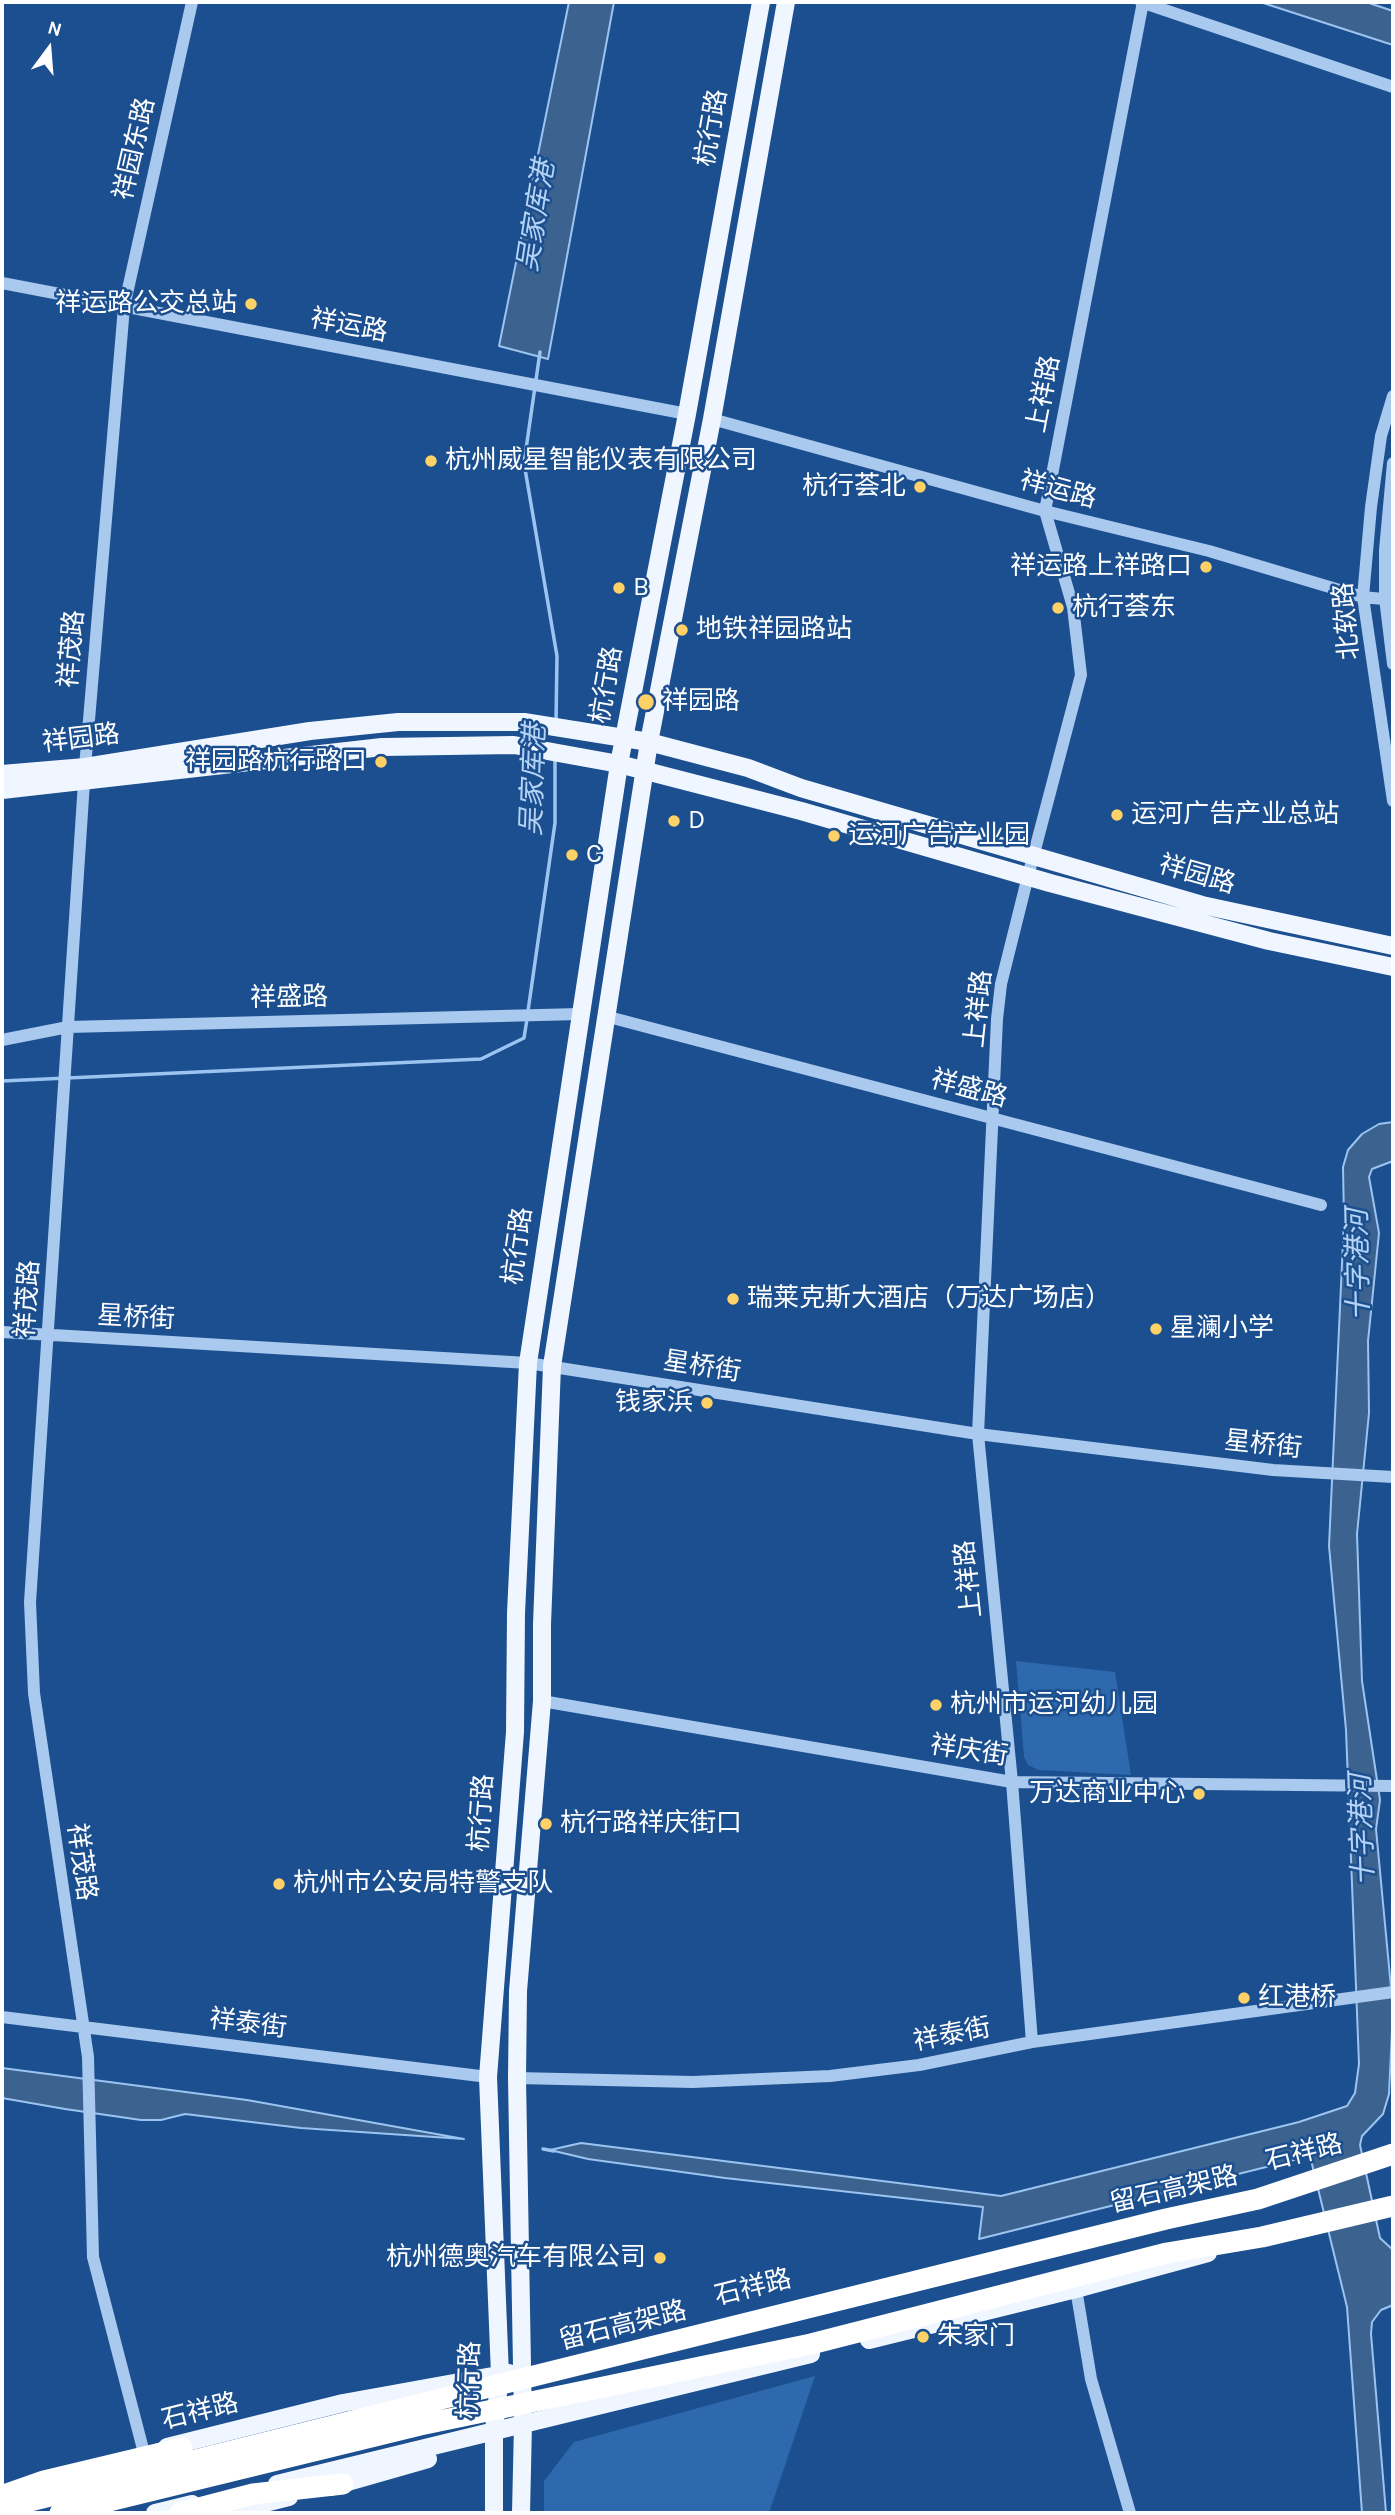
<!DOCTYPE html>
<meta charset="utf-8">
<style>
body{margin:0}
#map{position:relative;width:1395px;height:2515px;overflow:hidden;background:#1b4f8f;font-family:Karla,sans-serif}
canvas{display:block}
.frame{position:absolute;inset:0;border:4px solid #fff;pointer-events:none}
.north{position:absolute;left:14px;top:14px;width:70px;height:70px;-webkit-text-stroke:5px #1b4f8f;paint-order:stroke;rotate:16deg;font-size:19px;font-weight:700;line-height:28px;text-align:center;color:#fff}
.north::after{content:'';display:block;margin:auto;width:24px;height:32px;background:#fff;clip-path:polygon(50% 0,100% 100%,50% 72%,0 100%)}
</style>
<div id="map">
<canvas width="1395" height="2515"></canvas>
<div class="frame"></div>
<div class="north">N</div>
</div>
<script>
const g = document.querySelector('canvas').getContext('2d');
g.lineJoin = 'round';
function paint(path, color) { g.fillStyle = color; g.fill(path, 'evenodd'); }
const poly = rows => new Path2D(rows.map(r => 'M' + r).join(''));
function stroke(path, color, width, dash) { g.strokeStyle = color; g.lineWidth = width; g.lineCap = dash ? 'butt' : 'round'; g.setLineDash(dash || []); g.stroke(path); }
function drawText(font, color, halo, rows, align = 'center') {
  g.font = font + ' Karla,"Noto Sans SC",sans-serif'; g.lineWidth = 5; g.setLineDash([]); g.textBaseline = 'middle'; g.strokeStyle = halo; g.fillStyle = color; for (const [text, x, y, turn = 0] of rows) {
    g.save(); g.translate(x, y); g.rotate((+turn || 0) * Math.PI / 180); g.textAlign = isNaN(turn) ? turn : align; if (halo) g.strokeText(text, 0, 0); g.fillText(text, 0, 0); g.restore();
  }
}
const green = poly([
 [1016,1661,1115,1672,1131,1775,1038,1770,1028,1765,1024,1757],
 [815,2376,769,2513,544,2513,544,2481,574,2442]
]);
const water = poly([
 [569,2,614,2,548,359,499,346,569,2],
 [1260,2,1366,2,1393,11,1393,45,1260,2],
 [1393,1122,1393,1161,1372,1169,1369,1177,1379,1233,1368,1341,1369,1413,1357,1534,1362,1681,1380,1800,1376,1829,1393,2009,1389,2094,1383,2114,1362,2136,1360,2145,1380,2238,1393,2250,1393,2305,1381,2310,1372,2322,1371,2334,1386,2513,1362,2513,1347,2307,1310,2156,979,2239,983,2207,725,2178,588,2159,550,2150,581,2143,1001,2196,1299,2122,1347,2106,1355,2093,1359,2064,1346,1730,1329,1546,1344,1220,1343,1167,1348,1150,1362,1134,1379,1124,1393,1122],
 [2,2068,247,2100,464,2139,301,2128,185,2114,161,2120,141,2120,65,2109,2,2098,2,2068]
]);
const stream = poly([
 [540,352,524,463,557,656,556,722],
 [528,1011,555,823,555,758],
 [2,1081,481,1059,524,1038,527,1019],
 [543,2149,554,2151]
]);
const minor = poly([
 [1141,2,1393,87],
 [2,283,687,414],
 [1393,396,1381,436,1371,507,1363,597,1393,801],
 [712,419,1045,511,1209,551,1363,597,1393,600],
 [1393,463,1385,550,1385,598,1393,664],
 [605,1016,1321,1205],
 [2,1040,68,1027,579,1014],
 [2,1332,528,1363,978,1434,1273,1470,1393,1477],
 [542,1701,1012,1782,1393,1786],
 [2,2017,488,2077],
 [1032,2042,1012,1782,978,1434,997,1019,1001,984,1028,876,1081,675,1073,607,1045,511,1143,2],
 [517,2078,693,2082,830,2076,919,2065,1032,2042,1393,1992],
 [1076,2289,1091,2379,1130,2513],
 [144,2453,93,2257,88,2057,34,1693,30,1602,85,767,124,307,192,2]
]);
const major = poly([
 [2,774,85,767,310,731,398,722,524,722,649,742,748,768,801,788,1202,905,1393,946],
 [2,790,382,747,514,745,619,764,801,811,1050,883,1269,941,1393,967],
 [869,2340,1076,2289,1208,2253],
 [167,2447,343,2403,509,2373],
 [277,2484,811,2354],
 [330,2487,428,2459],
 [155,2513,192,2504],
 [225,2513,289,2497],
 [494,2513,494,2430,500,2375,488,2077,515,1732,516,1613,528,1363,619,764,687,414,761,2],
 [521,2513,523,2424,517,2078,518,1991,542,1701,542,1624,552,1366,649,742,712,419,786,2]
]);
const highway = poly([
 [7,2494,44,2481,182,2448],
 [2,2508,1166,2219,1258,2199,1393,2154],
 [60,2513,420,2425,811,2344,1167,2253,1262,2237,1393,2206],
 [180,2513,253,2494,343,2484]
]);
const markers = [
 [251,304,7,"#ffd166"],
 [431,461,7,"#ffd166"],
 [920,487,7,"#ffd166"],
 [1206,567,7,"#ffd166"],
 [619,588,7,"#ffd166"],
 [1058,608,7,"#ffd166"],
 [682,630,7,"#ffd166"],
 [646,702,9,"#ffd166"],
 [381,762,7,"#ffd166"],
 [1117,815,7,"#ffd166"],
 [674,821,7,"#ffd166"],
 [834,836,7,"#ffd166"],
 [572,855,7,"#ffd166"],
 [733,1299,7,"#ffd166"],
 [1156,1329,7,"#ffd166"],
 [707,1403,7,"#ffd166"],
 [936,1705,7,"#ffd166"],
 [1199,1794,7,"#ffd166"],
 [546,1824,7,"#ffd166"],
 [279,1884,7,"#ffd166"],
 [1244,1998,7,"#ffd166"],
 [660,2258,7,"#ffd166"],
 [923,2337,7,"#ffd166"]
];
const streetNames = [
 ["杭行路",712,128,-80],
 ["祥园东路",135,149,-77],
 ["祥运路",349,326,11],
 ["上祥路",1044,394,-79],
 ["祥运路",1058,490,15],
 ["北软路",1347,621,-95],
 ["祥茂路",72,649,-85],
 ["杭行路",607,685,-80],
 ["祥园路",81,739,-7],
 ["祥园路",1197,875,16],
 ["祥盛路",289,998,-1],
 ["上祥路",979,1009,-84],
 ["祥盛路",969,1089,15],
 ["杭行路",518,1246,-82],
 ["祥茂路",28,1299,-86],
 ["星桥街",136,1318,3],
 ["星桥街",702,1367,9],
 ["星桥街",1263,1445,6],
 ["上祥路",969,1579,-96],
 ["祥庆街",969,1751,9],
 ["杭行路",482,1813,-86],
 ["祥茂路",81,1862,82],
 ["祥泰街",248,2024,7],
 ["祥泰街",952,2035,-11],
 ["石祥路",1304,2153,-14],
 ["留石高架路",1174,2190,-13],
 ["石祥路",753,2288,-14],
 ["留石高架路",623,2326,-14],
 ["杭行路",470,2380,-88],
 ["石祥路",200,2412,-14]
];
const poiNames = [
 ["祥运路公交总站",237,304,"right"],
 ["杭州威星智能仪表有限公司",445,461],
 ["杭行荟北",906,487,"right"],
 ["祥运路上祥路口",1192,567,"right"],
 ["B",633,588],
 ["杭行荟东",1072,608],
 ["地铁祥园路站",696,630],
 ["祥园路",662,702],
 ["祥园路杭行路口",367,762,"right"],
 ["运河广告产业总站",1131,815],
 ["D",688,821],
 ["运河广告产业园",848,836],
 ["C",586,855],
 ["瑞莱克斯大酒店（万达广场店）",747,1299],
 ["星澜小学",1170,1329],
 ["钱家浜",693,1403,"right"],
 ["杭州市运河幼儿园",950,1705],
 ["万达商业中心",1185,1794,"right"],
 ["杭行路祥庆街口",560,1824],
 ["杭州市公安局特警支队",293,1884],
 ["红港桥",1258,1998],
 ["杭州德奥汽车有限公司",646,2258,"right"],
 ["朱家门",937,2337]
];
const waterNames = [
 ["吴家库港",537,216,-81],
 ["吴家库港",534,780,-88],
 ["十字港河",1359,1265,-91],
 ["十字港河",1363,1830,-92]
];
paint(green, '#2e69ad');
paint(water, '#3c6290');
stroke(water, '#9cc4f0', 2);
stroke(stream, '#9cc4f0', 3.5);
stroke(minor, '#a9c9ee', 12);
stroke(major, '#f0f6ff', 18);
stroke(highway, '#fff', 21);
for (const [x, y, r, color] of markers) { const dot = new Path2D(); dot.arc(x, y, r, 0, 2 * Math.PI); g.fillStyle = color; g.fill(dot); stroke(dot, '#1b4f8f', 2.5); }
drawText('26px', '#fff', '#1b4f8f', streetNames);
drawText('26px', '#fff', '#1b4f8f', poiNames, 'left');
drawText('italic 28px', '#b5d3f5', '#1b4f8f', waterNames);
</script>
